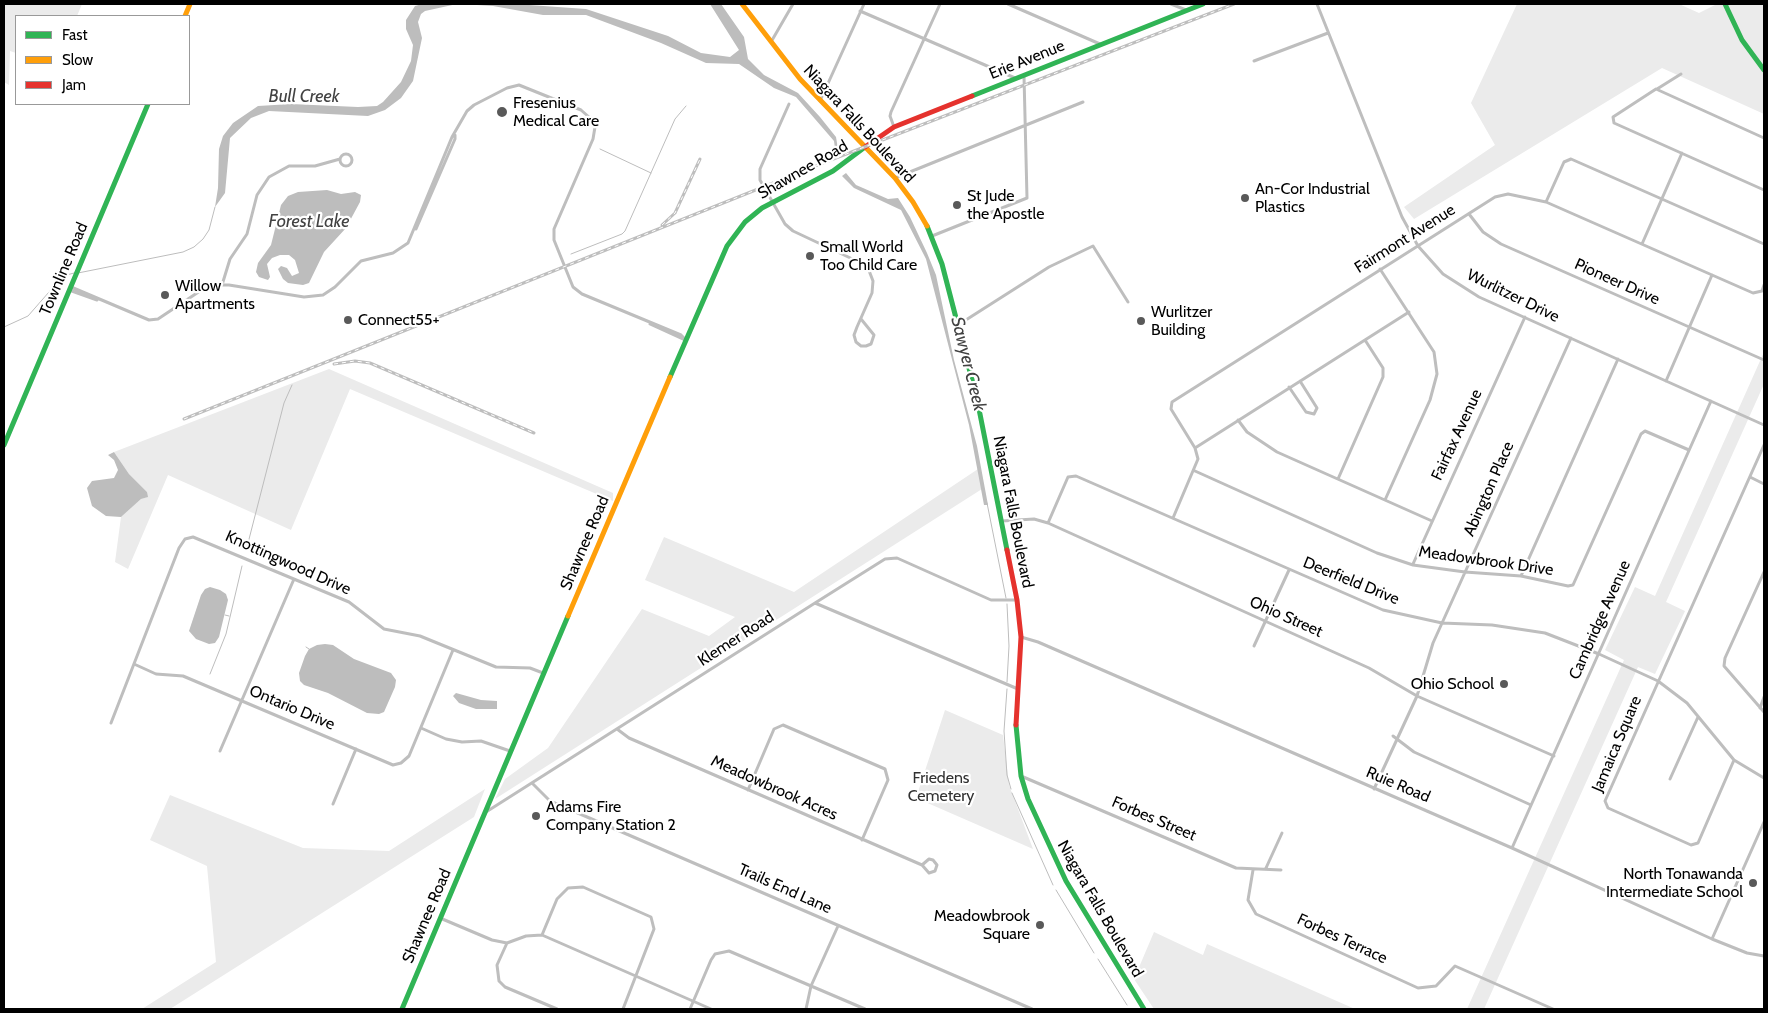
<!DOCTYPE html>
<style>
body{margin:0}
#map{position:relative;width:1768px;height:1013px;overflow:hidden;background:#fff;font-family:Cabin,sans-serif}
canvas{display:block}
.frame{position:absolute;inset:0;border:5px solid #000;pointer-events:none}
.legend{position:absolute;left:15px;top:15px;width:175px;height:90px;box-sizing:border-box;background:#fff;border:1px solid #999;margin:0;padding:6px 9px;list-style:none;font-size:15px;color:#000}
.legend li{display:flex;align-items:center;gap:10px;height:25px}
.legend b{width:25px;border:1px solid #999}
</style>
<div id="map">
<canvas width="1768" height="1013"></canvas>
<div class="frame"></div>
<ul class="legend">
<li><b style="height:6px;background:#30b455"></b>Fast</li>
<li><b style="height:6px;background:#ff9f0a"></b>Slow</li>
<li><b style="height:6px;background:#e5322d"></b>Jam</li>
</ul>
</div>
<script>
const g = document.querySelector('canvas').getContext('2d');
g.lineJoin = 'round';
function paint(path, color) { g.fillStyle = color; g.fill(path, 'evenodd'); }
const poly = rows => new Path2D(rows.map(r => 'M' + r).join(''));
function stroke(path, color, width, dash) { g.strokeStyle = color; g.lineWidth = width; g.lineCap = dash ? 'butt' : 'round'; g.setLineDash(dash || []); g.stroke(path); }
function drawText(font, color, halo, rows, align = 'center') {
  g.font = font + ' Cabin,sans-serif'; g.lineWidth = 4.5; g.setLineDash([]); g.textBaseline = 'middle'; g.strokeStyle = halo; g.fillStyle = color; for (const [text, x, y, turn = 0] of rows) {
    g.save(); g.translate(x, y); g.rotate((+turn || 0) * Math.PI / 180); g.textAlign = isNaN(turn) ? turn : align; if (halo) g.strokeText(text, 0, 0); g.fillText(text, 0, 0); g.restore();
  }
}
const green = poly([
 [4,4,82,4,77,16,16,16,16,53,10,51,9,85,4,82],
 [1517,4,1679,4,1699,13,1717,4,1764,4,1764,114,1662,68,1414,219,1404,207,1495,145,1471,103],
 [1764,352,1764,384,1666,602,1685,611,1655,674,1638,667,1484,1009,1467,1009,1624,660,1605,650,1635,587,1655,596],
 [329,369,613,493,613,501,350,389,291,530,168,475,128,569,115,562,121,517,141,499,147,497,147,492,129,474,114,452],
 [978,469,982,489,495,799,505,779,548,748,642,609,709,636,735,617,645,580,664,537,794,592],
 [945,710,1003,735,1009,785,1033,849,916,798],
 [485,789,474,817,170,1009,142,1009,216,962,207,866,150,840,170,795,303,848,389,851],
 [1154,932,1203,955,1207,944,1355,1009,1154,1009,1134,979]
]);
const water = poly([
 [422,4,457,4,425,11,421,14,418,22,422,38,413,81,401,98,385,110,368,116,269,111,251,118,230,138,225,193,215,207,218,188,219,149,223,136,233,123,258,106,291,104,358,107,377,106,383,102,401,82,411,61,413,45,406,29,406,20,415,6],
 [461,4,515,4,586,9,668,36,701,53,730,57,739,50,710,4,721,4,744,37,748,59,764,75,798,93,820,117,836,137,839,155,836,156,834,141,796,97,774,88,739,64,706,63,661,43,586,15,543,15,493,6],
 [846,173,856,185,863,188,888,199,898,198,910,217,927,253,936,275,954,360,977,446,988,505,984,505,969,425,926,259,901,210,854,188,842,176],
 [327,190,341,194,355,192,361,195,360,202,346,228,324,252,309,283,303,285,288,283,283,279,278,269,281,266,287,268,292,276,299,273,295,260,289,255,280,255,272,258,267,264,270,277,268,280,259,277,256,272,258,263,271,245,281,205,288,196,298,192],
 [114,452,129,474,147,492,148,497,141,499,121,517,106,516,92,506,87,488,92,481,114,478,118,470,114,460,108,455],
 [210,587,220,590,226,594,228,600,219,637,215,643,209,644,196,639,189,631,201,595,205,589],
 [325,644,333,645,354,659,391,673,396,680,395,687,384,712,379,714,367,713,328,693,304,685,300,681,299,673,305,656,309,649,317,645],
 [456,693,481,700,497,701,497,709,476,709,459,703,453,696]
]);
const stream = poly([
 [600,149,651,173],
 [571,254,622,234,625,231,675,119,686,106],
 [78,273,183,252,194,247,203,239,209,230,215,207],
 [4,327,28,316,63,276,74,273],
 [987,503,1006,598],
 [247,547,284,403,292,385],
 [1007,604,1009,646,1007,682],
 [225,615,229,616],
 [306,647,309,649],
 [210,674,226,634,242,566],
 [1007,689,1004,731,1007,775,1011,789],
 [1012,793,1053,885],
 [1056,890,1094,953],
 [1098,959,1127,1005]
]);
const street = poly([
 [1008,4,1100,44],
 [1171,4,1186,10],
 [1317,4,1402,217,1418,246,1443,274,1479,297,1764,425],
 [860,11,1015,78],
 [771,42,793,4],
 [1254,61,1328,33],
 [1657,89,1681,74],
 [820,101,864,4],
 [789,104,760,169,760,180,785,224,793,231,861,263,868,268,873,281,872,293,857,327,854,335,856,342,861,346,866,346,871,344,874,335,861,319],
 [894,127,890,116,891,112,940,4],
 [1764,138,1656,89,1613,117,1614,123,1764,190],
 '340 160a6 6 0 1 1 12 0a6 6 0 1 1-12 0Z',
 [895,178,1083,102],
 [1546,202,1564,162,1571,159,1764,244],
 [1469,214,1483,232,1501,244,1764,360],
 [416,229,455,139,455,135],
 [932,236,1027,198,1024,76],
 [1642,244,1682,153],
 [1380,269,1434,352,1437,374,1430,400,1385,500],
 [222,285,230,259,247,234,257,195,269,177,289,166,315,166,340,159],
 [71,287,149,320,158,319,200,291,217,285,229,285,304,297,323,295,335,287,361,261,393,253,408,243,452,137,467,111,474,105,507,88,519,85,581,110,590,118,595,127,593,139,554,229,554,240,573,287,582,294,681,335,686,340],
 [69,290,97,300],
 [650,324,685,340],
 [958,325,1049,267,1093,246,1128,302],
 [1666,381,1712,275],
 [1289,387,1306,412,1314,414,1317,408,1300,381],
 [1238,420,1247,432,1277,452,1432,521],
 [1195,448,1409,312],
 [1195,471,1377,553,1413,565,1465,572,1521,576,1568,586,1573,585,1641,434,1645,431,1689,450],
 [1750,477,1764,484],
 [1338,479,1383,377,1383,368,1365,340],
 [1173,518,1198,459,1195,448,1171,409,1172,402,1495,197,1508,194,1546,202,1753,293,1762,291,1764,285],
 [1002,521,1034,519,1048,523,1369,668,1417,696,1554,756],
 [1048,523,1068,477,1076,476,1383,610,1442,623,1492,625,1545,633,1599,654,1658,681,1687,703,1734,760,1764,778],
 [1413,564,1525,317],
 [1764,572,1725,658,1724,666,1764,712],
 [1521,576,1618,359],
 [815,603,885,559,897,558,991,600,1017,600],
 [1021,637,1038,642,1512,848,1712,939,1747,953,1764,956],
 [1254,646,1289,570],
 [134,664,156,674,183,676,393,765,401,763,409,756,453,650],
 [1760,708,1764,697],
 [111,723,179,548,185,539,193,537,349,602,384,629,420,636,496,667,530,668,543,673],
 [421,728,446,739,462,742,481,741,510,751],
 [617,729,629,738,922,865,929,873,935,871,937,865,933,860,929,859,922,865],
 [1393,736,1414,752,1531,805],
 [220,751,294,579],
 [1734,760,1698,843,1691,845,1608,808,1605,801,1764,445],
 [1021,776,1236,868,1281,870],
 [1670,779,1698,717],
 [532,783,550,801,1032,1009],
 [1374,789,1417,696,1433,643,1571,338],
 [748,790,774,729,783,725,827,744,885,769,888,780,862,840],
 [333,804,356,749],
 [486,812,815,603,1018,689],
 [1512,848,1711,401],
 [1266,868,1282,833],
 [1253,870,1248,900,1256,914,1418,988,1436,986,1455,966,1553,1009],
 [440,918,492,940,507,943,526,936,542,935,711,1009],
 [542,935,557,899,568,888,583,887,651,917,654,929,623,1009],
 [1712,939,1764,822],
 [507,943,497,965,499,981,505,987,557,1009],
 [690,1009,711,960,715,954,729,951,865,1009],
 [806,1009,811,986,838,926]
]);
const fast = poly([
 [1725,4,1742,40,1764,70],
 [972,96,1203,4],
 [927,226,942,264,977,399,1007,550],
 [670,377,727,246,745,222,762,208,833,171,865,147],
 [4,445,148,104],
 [1016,725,1021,776,1028,799,1066,881,1144,1009],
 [402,1009,568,616]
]);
const slow = poly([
 [742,4,800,79,895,178,913,202,927,226],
 [185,16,190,4],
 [568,616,670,377]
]);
const jam = poly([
 [865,147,894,127,972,96],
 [1007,550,1017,600,1021,637,1016,725]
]);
const rail = poly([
 [662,225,675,213,700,159],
 [334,364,355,361,370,363,534,433],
 [184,419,823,163,1234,4]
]);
const markers = [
 [502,112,6,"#595959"],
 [1245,198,5,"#595959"],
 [957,205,5,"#595959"],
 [810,256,5,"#595959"],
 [165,295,5,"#595959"],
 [348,320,5,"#595959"],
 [1141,321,5,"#595959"],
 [1504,684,5,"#595959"],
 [536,816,5,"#595959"],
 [1753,883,5,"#595959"],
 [1040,925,5,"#595959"]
];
const streetNames = [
 ["Erie Avenue",1027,60,-22],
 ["Niagara Falls Boulevard",859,124,47],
 ["Shawnee Road",803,170,-30],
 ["Fairmont Avenue",1405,239,-32],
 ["Townline Road",64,269,-67],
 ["Pioneer Drive",1617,282,24],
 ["Wurlitzer Drive",1513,296,26],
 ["Fairfax Avenue",1457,435,-65],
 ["Abington Place",1489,489,-66],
 ["Niagara Falls Boulevard",1013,512,79],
 ["Shawnee Road",585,543,-67],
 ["Meadowbrook Drive",1486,561,8],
 ["Knottingwood Drive",288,563,24],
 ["Deerfield Drive",1351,581,22],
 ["Ohio Street",1286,617,24],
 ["Cambridge Avenue",1600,620,-66],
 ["Klemer Road",736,639,-33],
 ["Ontario Drive",292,708,23],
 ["Jamaica Square",1617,744,-67],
 ["Ruie Road",1398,785,23],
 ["Meadowbrook Acres",774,788,24],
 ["Forbes Street",1154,819,23],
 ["Trails End Lane",785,889,24],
 ["Niagara Falls Boulevard",1100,909,60],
 ["Shawnee Road",427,916,-67],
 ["Forbes Terrace",1342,939,25]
];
const poiNames = [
 ["Fresenius",513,103],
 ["Medical Care",513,121],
 ["An-Cor Industrial",1255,189],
 ["Plastics",1255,207],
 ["St Jude",967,196],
 ["the Apostle",967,214],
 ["Small World",820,247],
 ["Too Child Care",820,265],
 ["Willow",175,286],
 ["Apartments",175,304],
 ["Wurlitzer",1151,312],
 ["Building",1151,330],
 ["Connect55+",358,320],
 ["Ohio School",1494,684,"right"],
 ["Adams Fire",546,807],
 ["Company Station 2",546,825],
 ["North Tonawanda",1743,874,"right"],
 ["Intermediate School",1743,892,"right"],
 ["Meadowbrook",1030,916,"right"],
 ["Square",1030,934,"right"]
];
const parkNames = [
 ["Friedens",941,778],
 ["Cemetery",941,796]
];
const waterNames = [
 ["Bull Creek",304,97],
 ["Forest Lake",309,222],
 ["Sawyer Creek",968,364,76]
];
paint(green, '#ebebeb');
paint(water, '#bdbdbd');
stroke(stream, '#bdbdbd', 1);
stroke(street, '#bebebe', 3);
stroke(fast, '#30b455', 5);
stroke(slow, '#ff9f0a', 5);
stroke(jam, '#e5322d', 5);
stroke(rail, '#bebebe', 3);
stroke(rail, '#fff', 1, [4]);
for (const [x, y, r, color] of markers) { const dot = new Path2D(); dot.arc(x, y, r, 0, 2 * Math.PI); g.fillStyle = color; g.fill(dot); stroke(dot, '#fff', 2); }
drawText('16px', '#000', '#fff', streetNames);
drawText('16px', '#000', '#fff', poiNames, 'left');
drawText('16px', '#313131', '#fff', parkNames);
drawText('italic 18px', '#424242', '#fff', waterNames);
</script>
